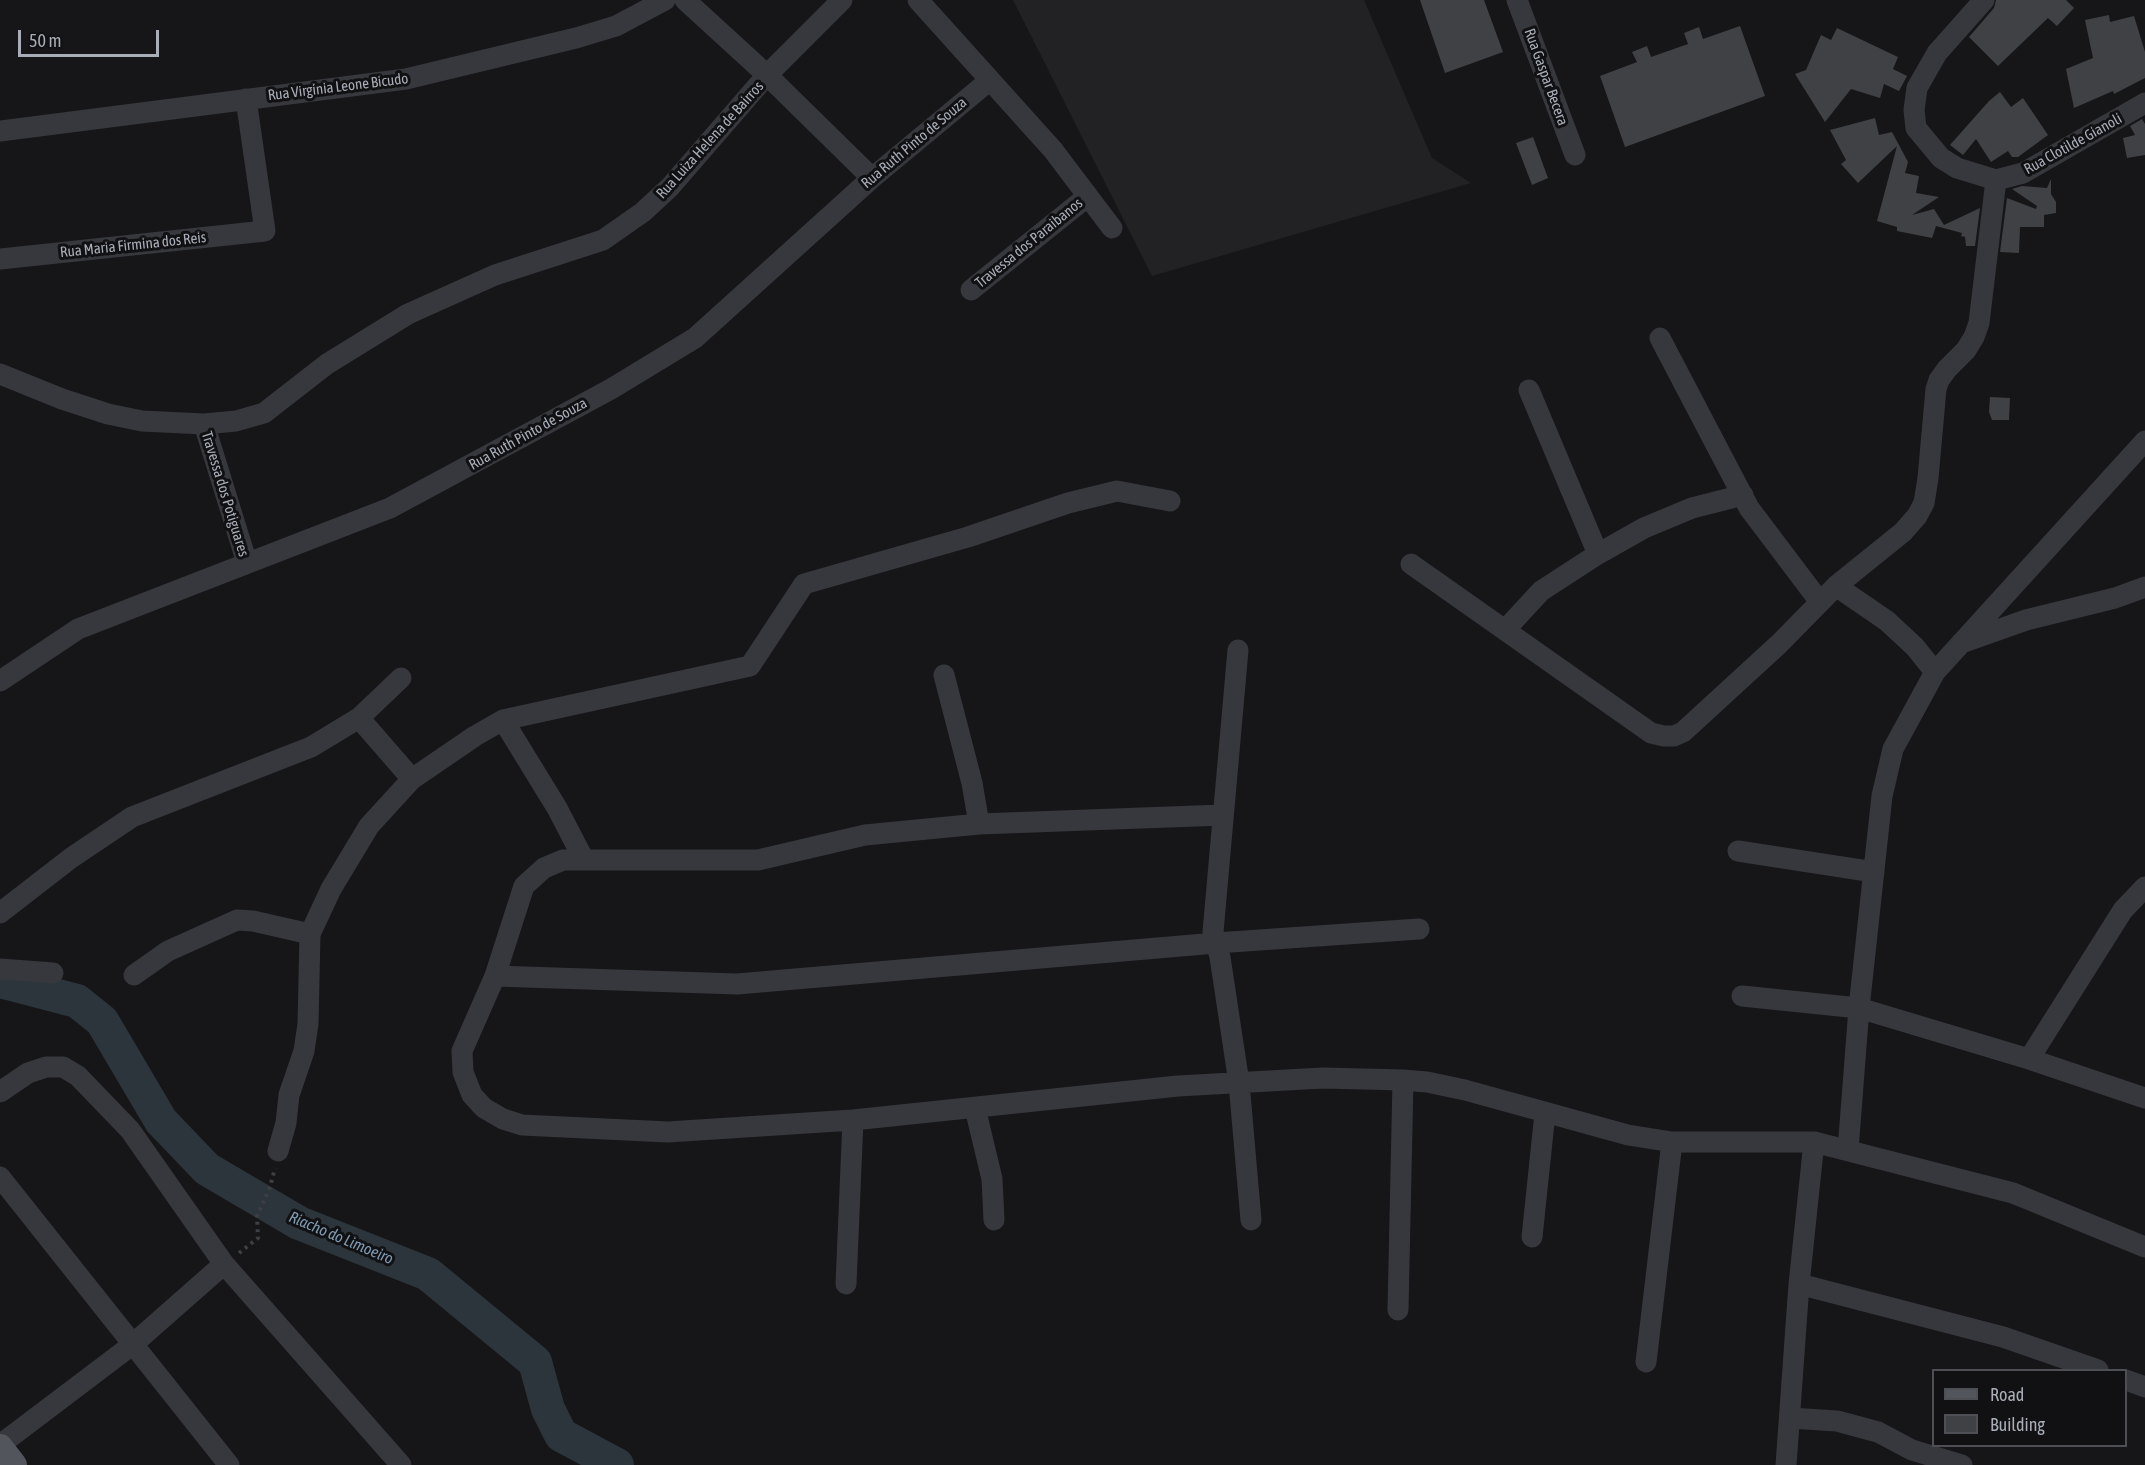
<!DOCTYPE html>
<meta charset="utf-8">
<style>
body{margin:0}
#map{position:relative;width:2145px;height:1465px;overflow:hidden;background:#161618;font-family:"Asap Condensed",sans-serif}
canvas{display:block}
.legend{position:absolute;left:1932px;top:1369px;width:195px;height:78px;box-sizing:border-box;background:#111113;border:2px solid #4d4f55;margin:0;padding:8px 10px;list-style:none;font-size:18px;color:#a8adb8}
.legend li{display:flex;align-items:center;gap:12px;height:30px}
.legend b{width:30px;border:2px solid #4d4f55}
.scale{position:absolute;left:18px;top:30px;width:141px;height:27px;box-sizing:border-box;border:3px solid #a8adb8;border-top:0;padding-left:8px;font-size:18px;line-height:21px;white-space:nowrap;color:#a8adb8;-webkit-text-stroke:4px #111113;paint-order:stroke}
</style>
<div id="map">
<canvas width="2145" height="1465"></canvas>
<ul class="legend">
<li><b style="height:8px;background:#53555c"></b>Road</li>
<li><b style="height:16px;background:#404145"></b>Building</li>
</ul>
<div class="scale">50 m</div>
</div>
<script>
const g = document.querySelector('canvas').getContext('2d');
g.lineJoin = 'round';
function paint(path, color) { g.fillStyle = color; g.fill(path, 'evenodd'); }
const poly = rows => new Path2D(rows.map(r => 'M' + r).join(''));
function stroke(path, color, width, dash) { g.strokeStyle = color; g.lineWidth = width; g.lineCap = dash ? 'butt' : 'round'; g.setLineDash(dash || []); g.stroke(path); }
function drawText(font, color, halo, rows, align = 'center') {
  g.font = font + ' "Asap Condensed",sans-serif'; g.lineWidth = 6; g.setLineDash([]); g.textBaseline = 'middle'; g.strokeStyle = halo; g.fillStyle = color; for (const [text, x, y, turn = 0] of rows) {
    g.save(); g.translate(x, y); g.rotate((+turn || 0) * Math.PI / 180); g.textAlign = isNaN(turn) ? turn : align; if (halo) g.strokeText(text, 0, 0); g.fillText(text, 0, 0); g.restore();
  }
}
const built = poly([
 [1013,0,1364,0,1432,158,1471,183,1152,276]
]);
const river = poly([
 [0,981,77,1001,102,1021,161,1121,207,1169,299,1223,428,1274,535,1362,548,1409,561,1435,617,1465]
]);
const building = poly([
 [1420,0,1484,0,1503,52,1445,73],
 [1996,0,2066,0,2074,8,2057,26,2048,18,1998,66,1969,37,1994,8],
 [2109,15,2110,22,2134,16,2145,52,2145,78,2114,94,2113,91,2074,108,2066,69,2093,58,2085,20],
 [1740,26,1765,96,1625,147,1600,76,1637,62,1632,52,1647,46,1651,57,1688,44,1684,33,1699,27,1703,39],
 [1837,28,1898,57,1893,69,1907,76,1899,91,1884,84,1880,98,1851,89,1825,122,1795,74,1806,70,1821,35,1831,40],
 [2000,92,2011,107,2023,98,2048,135,2018,157,2012,157,2008,151,1991,162,1976,139,1963,155,1950,145,1989,101],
 [1875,118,1879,135,1892,132,1908,162,1905,173,1919,176,1916,193,1939,197,1912,215,1934,209,1944,225,1980,208,1975,246,1966,246,1965,237,1961,236,1962,233,1936,226,1932,238,1897,231,1897,227,1877,221,1897,146,1858,183,1841,164,1846,160,1830,130],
 [2142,119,2145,124,2145,155,2127,158,2123,138,2135,135,2130,126],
 [1533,137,1548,178,1532,185,1516,143],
 [2051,179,2051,194,2056,202,2056,213,2044,215,2044,227,2020,227,2019,253,2000,252,2007,198,2036,209,2037,206,2012,189,2022,186,2047,188],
 [1990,397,2010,398,2009,420,1992,420,1989,412]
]);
const path = poly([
 [239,1253,258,1238,257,1216,270,1187,275,1168]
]);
const minor = poly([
 [685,0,767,75,872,178],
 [918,0,1053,150,1112,228],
 [1517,0,1575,155],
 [1984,0,1937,53,1917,88,1914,110,1916,128,1941,158,1957,168,1996,180,2023,173,2145,103],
 [0,131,406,79,576,38,616,26,665,0],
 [0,259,265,231,246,99],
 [971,290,1088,196],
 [1660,338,1749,508,1820,602],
 [0,374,62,399,108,414,142,421,204,424,236,421,264,413,327,364,408,314,495,275,603,240,643,212,670,187,767,75,842,0],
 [1529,390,1598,554],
 [204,424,247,563],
 [1411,564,1651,733,1664,736,1674,736,1683,732,1779,644,1836,586,1903,532,1917,516,1924,503,1928,478,1936,389,1939,380,1947,369,1966,350,1974,337,1979,323,1996,180],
 [1836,586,1887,621,1915,647,1935,672],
 [1505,630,1541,591,1598,554,1644,528,1692,508,1743,495],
 [1961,643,2026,620,2115,598,2145,587],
 [1238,650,1213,932,1220,957,1239,1083,1251,1220],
 [944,675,972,783,979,824],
 [0,681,78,629,390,508,611,389,695,338,872,178,990,80],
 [359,718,412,779],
 [503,720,557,808,584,860],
 [1223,815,979,824,865,835,758,860,563,860,544,868,524,886,495,976,462,1051,463,1072,472,1095,484,1108,503,1119,522,1125,668,1132,853,1120,1178,1086,1323,1078,1403,1080,1427,1082,1465,1090,1628,1135,1672,1142,1814,1142,2013,1193,2145,1247],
 [1738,851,1874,872],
 [0,913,71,858,132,817,311,747,359,718,401,678],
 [0,969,53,973],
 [134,975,168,951,237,920,253,921,310,934],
 [495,976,737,984,1216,943,1419,929],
 [1742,996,1859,1008,2029,1059,2145,1098],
 [2029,1059,2123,910,2145,887],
 [0,1092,28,1073,46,1067,63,1067,78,1076,130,1130,224,1264,401,1465],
 [975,1108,992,1179,994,1220],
 [1848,1150,1859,1008,1882,796,1893,749,1935,672,2145,441],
 [278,1151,286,1123,289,1095,304,1051,308,1024,310,934,331,889,369,826,412,779,475,736,503,720,750,666,804,584,968,537,1068,503,1117,491,1170,501],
 [0,1177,229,1465],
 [1532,1237,1545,1113],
 [846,1284,853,1120],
 [1799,1284,2003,1337,2098,1370],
 [1398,1310,1403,1080],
 [1646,1362,1672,1142],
 [2126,1380,2145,1387],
 [1790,1418,1837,1421,1878,1432,1912,1450,1962,1465],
 [0,1445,132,1345,224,1264],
 [1786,1465,1799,1284,1814,1142]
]);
const major = poly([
 [0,1447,14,1465]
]);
const streetNames = [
 ["Rua Gaspar Becera",1546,77,70],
 ["Rua Virgínia Leone Bicudo",338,87,-7],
 ["Rua Luiza Helena de Bairros",710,140,-48],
 ["Rua Ruth Pinto de Souza",914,143,-40],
 ["Rua Clotilde Gianoli",2073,144,-29],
 ["Travessa dos Paraibanos",1029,243,-39],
 ["Rua Maria Firmina dos Reis",133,245,-6],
 ["Rua Ruth Pinto de Souza",528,434,-29],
 ["Travessa dos Potiguares",225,494,73]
];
const waterNames = [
 ["Riacho do Limoeiro",341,1238,23]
];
paint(built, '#222225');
stroke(river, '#2c353c', 34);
paint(building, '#404145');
stroke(path, '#3d3f44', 4, [3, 4.5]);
stroke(minor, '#37383d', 21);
stroke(major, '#53555c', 26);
drawText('15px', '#a8adb8', '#111113', streetNames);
drawText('italic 16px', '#7f9bb3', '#111113', waterNames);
</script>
